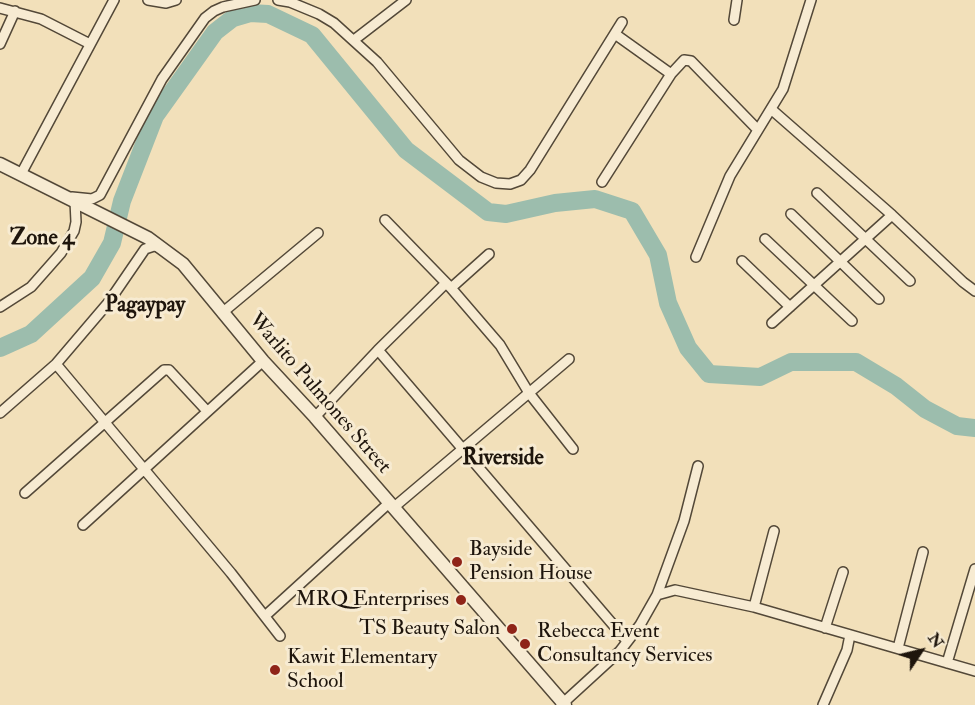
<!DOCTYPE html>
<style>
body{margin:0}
#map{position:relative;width:975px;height:705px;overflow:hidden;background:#f2e0ba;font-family:"IM FELL Double Pica",serif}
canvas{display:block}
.north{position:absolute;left:891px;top:621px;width:60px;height:60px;-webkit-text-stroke:4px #f7ebd2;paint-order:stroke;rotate:55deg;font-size:16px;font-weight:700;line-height:24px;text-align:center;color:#1e150c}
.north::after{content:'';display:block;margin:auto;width:21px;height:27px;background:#1e150c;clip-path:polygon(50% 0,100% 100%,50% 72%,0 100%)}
</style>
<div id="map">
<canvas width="975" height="705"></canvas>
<div class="north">N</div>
</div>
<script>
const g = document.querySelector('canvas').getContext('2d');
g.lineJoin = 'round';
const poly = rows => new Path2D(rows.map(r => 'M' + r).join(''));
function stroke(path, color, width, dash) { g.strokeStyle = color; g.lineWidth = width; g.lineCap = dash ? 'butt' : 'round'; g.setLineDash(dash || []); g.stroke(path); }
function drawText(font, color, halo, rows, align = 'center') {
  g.font = font + ' "IM FELL Double Pica",serif'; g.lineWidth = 6; g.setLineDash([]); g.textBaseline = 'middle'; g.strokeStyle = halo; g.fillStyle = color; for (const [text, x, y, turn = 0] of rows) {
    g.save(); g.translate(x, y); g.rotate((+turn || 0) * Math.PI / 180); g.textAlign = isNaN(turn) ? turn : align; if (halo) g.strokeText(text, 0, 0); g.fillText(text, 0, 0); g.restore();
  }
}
const river = poly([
 [0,348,31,334,92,278,112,243,122,201,155,116,215,32,233,18,250,13,268,14,312,35,406,150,488,212,506,214,555,203,595,199,632,211,658,255,668,303,688,348,709,374,760,377,791,362,856,362,896,386,925,409,957,426,975,428]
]);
const minor = poly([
 [148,0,166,3,176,0],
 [278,0,290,2,319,14,334,23,377,62,459,160,481,177,496,183,510,184,521,180,530,170,622,22],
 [0,8,41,19,90,44],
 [734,20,737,0],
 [615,34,671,74],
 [354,40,406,0],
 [0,44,15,11],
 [771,109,892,215,963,282,975,291],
 [21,174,114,0],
 [602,182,671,74,684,60,691,61,758,130],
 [817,193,910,281],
 [72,197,92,199,100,195,162,79,205,18,214,11,223,7,255,0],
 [791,214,879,299],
 [385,220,451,288,500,345,529,393,573,449],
 [765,239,852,321],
 [696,257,730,176,783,89,811,0],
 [742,261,790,307],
 [451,288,489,254],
 [0,307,31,287,61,253,74,231,76,222,75,201],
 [222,313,318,233],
 [772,323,892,215],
 [378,350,627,641],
 [56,364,231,573,280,636],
 [0,413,56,364,108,303,145,249,154,246,162,248],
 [315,417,378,350,446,283],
 [25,493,164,370,169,370,207,411],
 [393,508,569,359],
 [83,525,263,361],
 [657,595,675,590,754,607,975,671],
 [754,607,774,531],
 [265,616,389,503],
 [825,628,843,572],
 [898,648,923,552],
 [947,663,975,569],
 [561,705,620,651,640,625,657,595,684,521,698,466],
 [823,705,847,650,850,635]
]);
const tertiary = poly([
 [0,164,148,238,183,264,263,361,315,417,565,705]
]);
const markers = [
 [457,562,6,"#8f2418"],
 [461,600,6,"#8f2418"],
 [512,629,6,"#8f2418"],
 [525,644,6,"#8f2418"],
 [275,670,6,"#8f2418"]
];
const streetNames = [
 ["Warlito Pulmones Street",319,394,49]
];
const poiNames = [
 ["Bayside",469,550],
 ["Pension House",469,574],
 ["MRQ Enterprises",449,600,"right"],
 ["TS Beauty Salon",500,629,"right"],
 ["Rebecca Event",537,632],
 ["Consultancy Services",537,656],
 ["Kawit Elementary",287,658],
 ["School",287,682]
];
const neighbourhoodNames = [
 ["Zone 4",42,239],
 ["Pagaypay",145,306],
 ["Riverside",503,459]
];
stroke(river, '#9cbdad', 18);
stroke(minor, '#534838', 12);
stroke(tertiary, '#534838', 15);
stroke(minor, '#f7ebd2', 9);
stroke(tertiary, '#f7ebd2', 12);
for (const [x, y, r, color] of markers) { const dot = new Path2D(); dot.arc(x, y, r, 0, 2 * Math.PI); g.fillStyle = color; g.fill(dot); stroke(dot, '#f7ebd2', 2); }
drawText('21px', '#1e150c', '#f7ebd2', streetNames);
drawText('21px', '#1e150c', '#f7ebd2', poiNames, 'left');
drawText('bold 22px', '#1e150c', '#f7ebd2', neighbourhoodNames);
</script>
